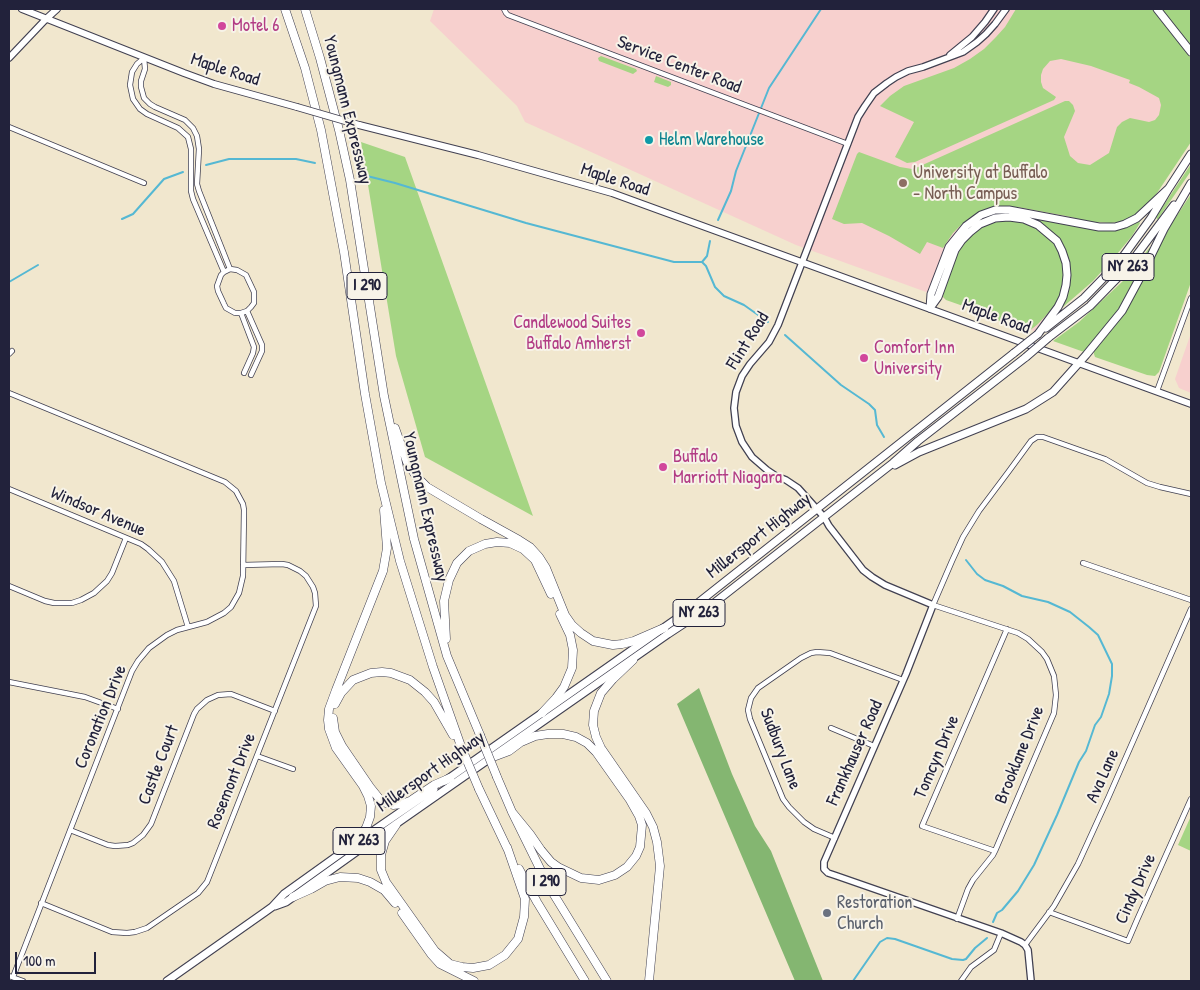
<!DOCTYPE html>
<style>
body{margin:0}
#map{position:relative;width:1200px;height:990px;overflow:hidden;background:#f1e7ce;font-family:"Patrick Hand",sans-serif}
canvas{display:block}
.frame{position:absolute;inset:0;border:10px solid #22223b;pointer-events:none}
.scale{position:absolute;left:15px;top:952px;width:81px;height:22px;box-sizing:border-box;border:2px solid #22223b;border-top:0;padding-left:6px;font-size:15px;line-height:18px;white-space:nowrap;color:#22223b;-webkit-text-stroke:4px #f7f3e8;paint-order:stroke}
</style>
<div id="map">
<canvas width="1200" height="990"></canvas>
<div class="frame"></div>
<div class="scale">100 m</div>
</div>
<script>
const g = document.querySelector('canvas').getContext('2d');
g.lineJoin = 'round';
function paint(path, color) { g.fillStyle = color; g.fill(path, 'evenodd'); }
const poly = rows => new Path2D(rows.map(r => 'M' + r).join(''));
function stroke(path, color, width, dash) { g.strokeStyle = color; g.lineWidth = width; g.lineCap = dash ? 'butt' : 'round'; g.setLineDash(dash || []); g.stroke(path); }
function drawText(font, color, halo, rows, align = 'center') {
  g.font = font + ' "Patrick Hand",sans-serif'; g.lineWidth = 4; g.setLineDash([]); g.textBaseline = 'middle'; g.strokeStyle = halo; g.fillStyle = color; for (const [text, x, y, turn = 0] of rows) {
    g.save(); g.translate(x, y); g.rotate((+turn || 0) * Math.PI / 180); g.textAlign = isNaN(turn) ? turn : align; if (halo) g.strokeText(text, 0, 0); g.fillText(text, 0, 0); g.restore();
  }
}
const built = poly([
 [434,9,1191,9,1191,119,1037,332,796,245,525,122,517,106,430,21],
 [1191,333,1191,393,1179,388,1175,379]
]);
const green = poly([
 [1016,9,1152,9,1191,58,1191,142,1157,193,1144,209,1128,219,1119,222,1111,223,1091,222,1066,216,1017,207,1008,207,975,215,960,226,953,233,943,248,927,242,920,254,889,236,862,223,844,224,832,219,857,154,859,152,900,167,912,169,918,167,1065,101,1069,101,1073,105,1075,111,1064,137,1070,156,1078,163,1090,165,1109,153,1117,127,1122,122,1130,118,1149,122,1155,120,1159,115,1161,105,1159,98,1139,87,1129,83,1130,80,1091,66,1061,59,1050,61,1043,69,1041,75,1041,82,1043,88,1056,97,1054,100,915,162,907,163,895,157,914,122,880,106,890,96,904,86,954,68,970,59,984,49,996,37,1005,27],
 [1161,9,1191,9,1191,48],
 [601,56,636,69,637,71,633,74,599,61,598,58],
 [656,76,671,82,671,85,668,87,654,82],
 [361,142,405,157,533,516,425,457,396,356],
 [1191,164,1191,171,1158,219,1157,219,1156,217],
 [1191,194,1191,282,1159,372,1155,376,1147,375,1095,357,1094,354,1094,350,1096,345,1099,346,1126,310,1172,223],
 [1033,217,1088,228,1138,221,1140,223,1132,236,1112,260,1093,281,1063,307,1062,306,1070,279,1070,269,1068,258,1057,238,1049,229],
 [1006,220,1023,222,1038,228,1050,237,1060,254,1062,262,1064,280,1062,288,1059,299,1055,306,1050,311,1038,324,1028,332,1007,325,983,313,946,300,943,297,944,288,957,255,966,240,977,229,988,224],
 [1150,247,1151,248,1118,311,1084,352,1053,341,1079,322,1123,281],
 [1191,816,1191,851,1178,845]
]);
const forest = poly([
 [699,688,732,774,755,826,771,851,823,981,795,981,677,704]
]);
const stream = poly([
 [206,165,229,159,296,159,315,163],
 [363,175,395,183,526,223,674,262,702,262,707,256,710,241],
 [122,219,133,214,164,179,183,172],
 [718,220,731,191,736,171,769,88,821,9],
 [702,262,706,266,715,287,724,296,744,305,768,322],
 [9,282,38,265],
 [785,335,841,385,869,404,875,410,877,425,884,437],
 [966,560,977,574,985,580,1003,586,1022,596,1048,602,1070,612,1089,627,1098,635,1112,664,1112,676,1109,694,1101,717,1095,725,1086,751,1079,762,1057,815,1034,865,1018,891,1002,910,997,913,993,922],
 [853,981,880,942,887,938,895,939,952,959,963,960,966,959,975,948,987,938]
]);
const minor = poly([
 [504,9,506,13,508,15,848,144],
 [144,58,137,64,132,72,130,85,133,99,140,109,147,114,178,128,188,137,191,149,191,191,193,199,224,272],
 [144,58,145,69,141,81,141,87,144,98,150,104,155,107,185,120,193,128,197,136,199,149,197,184,199,191,230,269],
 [9,127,144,183],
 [230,269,237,270,246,275,254,292,254,303,251,307,247,311,241,313,235,313,226,308,224,304,218,291,217,286,221,275,224,272,230,269],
 [247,311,262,345,262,351,251,375],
 [241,313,254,347,253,353,244,373],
 [9,354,12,351],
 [1157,391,1191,298],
 [9,393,225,482,236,491,243,504,244,510,243,576,239,593,231,607,224,613,207,622,177,630,167,635,149,648,138,661,132,671,13,977],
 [9,489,141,544,148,549,162,562,174,581,188,627],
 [1083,563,1191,600],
 [9,586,45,601,54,603,72,603,81,600,94,593,107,581,112,573,126,538],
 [9,682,85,697,118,709],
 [831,728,874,746],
 [257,756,293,769],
 [70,830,108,845,115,846,128,845,133,843,143,835,151,824,194,714,197,709,207,700,218,695,231,694,275,711],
 [835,838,814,829,804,822,789,807,783,799,750,719,748,710,751,698,758,688,801,658,811,653,817,652,830,653,903,680],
 [995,851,922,826,1007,629],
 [41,903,112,932,127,933,135,932,147,928,198,893,207,882,316,606,315,593,313,587,306,576,300,571,288,565,282,564,243,565],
 [1049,912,1128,941,1137,920,1191,799],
 [957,919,968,889,973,880,993,855,995,851,1054,713,1056,695,1054,676,1047,659,1042,652,1028,639,1018,633,933,605,952,561,963,537,979,511,1009,471,1031,441,1037,437,1043,437,1105,459,1147,483,1160,487,1191,494],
 [1025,945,1054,906,1078,864,1109,796,1191,609],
 [9,976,23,981],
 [961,981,971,967,994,950,1001,933]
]);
const tertiary = poly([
 [1006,9,995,24,986,34,977,42,963,52,923,67,908,71,896,77,887,83,874,93,865,106,858,117,778,325,769,342,750,364,742,376,736,392,734,408,736,426,742,442,752,457,767,470,776,476,786,480,798,488,824,517,829,526,863,570,872,577,885,585,933,605,906,674,824,862,824,869,828,873,837,876,1001,933,1021,942,1025,945,1028,950,1031,981],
 [950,55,972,37,985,22,994,9],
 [9,58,46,19]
]);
const secondary = poly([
 [22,9,184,73,214,84,297,107],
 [46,19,57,9],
 [359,125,478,155,612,193,1191,404]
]);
const primary = poly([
 [1157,9,1191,52],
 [930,308,931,294,949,247,966,226,981,215,995,210,1009,210,1099,227,1115,227,1125,224,1137,218,1169,188],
 [930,308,938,297,955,250,962,240,970,232,980,224,995,218,1009,217,1024,219,1038,225,1057,241,1062,251,1066,263,1067,275,1066,285,1063,297,1058,307,1038,334],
 [1046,328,1084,298,1119,262,1151,218,1169,188,1191,154],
 [1048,338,1090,306,1126,269,1174,205],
 [895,465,919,452,1026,409,1053,392,1086,355,1122,311,1143,272,1164,229,1191,183],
 [445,781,689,610,1014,353],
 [275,906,286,902,363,847,668,634,709,607,893,463,918,441,1026,357],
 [167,981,265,912,272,907,284,894,351,846,434,789]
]);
const motorway = poly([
 [285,9,305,68,321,130,344,252,365,394,381,483,400,561,433,667,462,749],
 [305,9,320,58,339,130,350,180,384,396,414,539,447,656,480,735],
 [395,428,407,462,416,476,427,487,481,519,519,540,530,547,539,557,546,568,565,615,572,625,581,633,593,641,613,645,622,644,634,641,664,628],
 [446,639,444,601,449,580,457,563,469,551,485,544,497,542,510,543,523,549,535,560,551,594],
 [633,660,613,679,601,693,594,711,593,725,596,737,601,748,646,813,653,827,657,842,660,866,649,981],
 [335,704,341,693,353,680,371,673,382,672,391,673,410,680,425,692,434,702,453,735],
 [542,713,556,698,564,687,572,668,573,650,570,635,560,614],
 [333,718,335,732,342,746,370,787,382,802,393,805,402,804,410,801,434,785,450,778],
 [493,757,509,751,521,742,535,736,548,734,563,734,576,737,587,743,596,752,630,800,639,816,642,825,640,847,636,856,627,867,615,875,599,880,581,878,558,867,551,862,541,850,530,834,512,812],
 [497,777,512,812,548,885,607,981],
 [479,789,508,850],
 [396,825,385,841,381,855,381,870,386,882,435,951,450,964,462,967,473,968,489,965,505,955,518,939,524,917,525,899,507,847],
 [351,846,366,828,370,817,371,806,368,796,363,786,336,748,329,729,328,720,329,709,336,690,383,571,387,548,384,510],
 [519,869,537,902,585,981],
 [293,897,311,889,325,881,340,877,358,878,370,882,384,890,395,903],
 [402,913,431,954,440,964,474,981]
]);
const secondaryBridge = poly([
 [297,107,359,125]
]);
const primaryBridge = poly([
 [1014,353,1038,334],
 [1026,357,1048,338]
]);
const motorwayBridge = poly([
 [480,735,497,777],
 [462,749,479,789]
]);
const markers = [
 [222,26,5,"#d1479c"],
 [649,140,5,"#0f9aa8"],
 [903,183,5,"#8d6e63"],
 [641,333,5,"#d1479c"],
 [864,358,5,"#d1479c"],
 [663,467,5,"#d1479c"],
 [827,913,5,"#6b7280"]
];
const shields = [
 [1128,267,52],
 [367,286,40],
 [699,613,52],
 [359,841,52],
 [546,882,40]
];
const shieldNames = [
 ["NY 263",1128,267],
 ["I 290",367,286],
 ["NY 263",699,613],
 ["NY 263",359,841],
 ["I 290",546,882]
];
const hotelNames = [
 ["Motel 6",232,26],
 ["Candlewood Suites",631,323,"right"],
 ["Buffalo Amherst",631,344,"right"],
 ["Comfort Inn",874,348],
 ["University",874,369],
 ["Buffalo",673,457],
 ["Marriott Niagara",673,478]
];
const streetNames = [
 ["Service Center Road",679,65,21],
 ["Maple Road",225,70,18],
 ["Youngmann Expressway",347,110,76],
 ["Maple Road",615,180,18],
 ["Maple Road",996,317,20],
 ["Flint Road",748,341,-58],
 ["Youngmann Expressway",425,507,77],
 ["Windsor Avenue",98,512,23],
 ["Millersport Highway",759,536,-38],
 ["Coronation Drive",101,717,-68],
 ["Sudbury Lane",780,749,69],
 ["Frankhauser Road",855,753,-66],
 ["Brooklane Drive",1020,755,-68],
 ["Tomcyn Drive",937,757,-67],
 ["Castle Court",159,765,-69],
 ["Millersport Highway",431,772,-35],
 ["Ava Lane",1103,776,-66],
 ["Rosemont Drive",232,781,-68],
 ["Cindy Drive",1136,889,-66]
];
const cultureNames = [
 ["Helm Warehouse",659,140]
];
const educationNames = [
 ["University at Buffalo",913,173],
 ["- North Campus",913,194]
];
const worshipNames = [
 ["Restoration",837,903],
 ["Church",837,924]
];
paint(built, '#f7d0ce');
paint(green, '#a5d583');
paint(forest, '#84b671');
stroke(stream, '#55b8d3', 2);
stroke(minor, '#414051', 6);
stroke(tertiary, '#414051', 8);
stroke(secondary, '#414051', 8);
stroke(primary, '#414051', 9);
stroke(motorway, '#414051', 9);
stroke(minor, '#fff', 4.5);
stroke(tertiary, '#fff', 5.5);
stroke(secondary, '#fff', 6);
stroke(primary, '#fff', 7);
stroke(motorway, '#fff', 8);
stroke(secondaryBridge, '#414051', 8, []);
stroke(primaryBridge, '#414051', 9, []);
stroke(motorwayBridge, '#414051', 9, []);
stroke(secondaryBridge, '#fff', 6);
stroke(primaryBridge, '#fff', 7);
stroke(motorwayBridge, '#fff', 8);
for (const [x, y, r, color] of markers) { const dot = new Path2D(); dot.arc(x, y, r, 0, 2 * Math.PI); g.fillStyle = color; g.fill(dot); stroke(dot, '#f7f3e8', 2); }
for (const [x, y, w] of shields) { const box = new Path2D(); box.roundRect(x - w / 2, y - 13.5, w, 27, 4); g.fillStyle = '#f7f3e8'; g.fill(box); stroke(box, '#22223b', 1); }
drawText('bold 16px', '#22223b', null, shieldNames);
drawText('18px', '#b23c85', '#f7f3e8', hotelNames, 'left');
drawText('18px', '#22223b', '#f7f3e8', streetNames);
drawText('18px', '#0d838f', '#f7f3e8', cultureNames, 'left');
drawText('18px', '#785e54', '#f7f3e8', educationNames, 'left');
drawText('18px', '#5b616d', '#f7f3e8', worshipNames, 'left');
</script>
